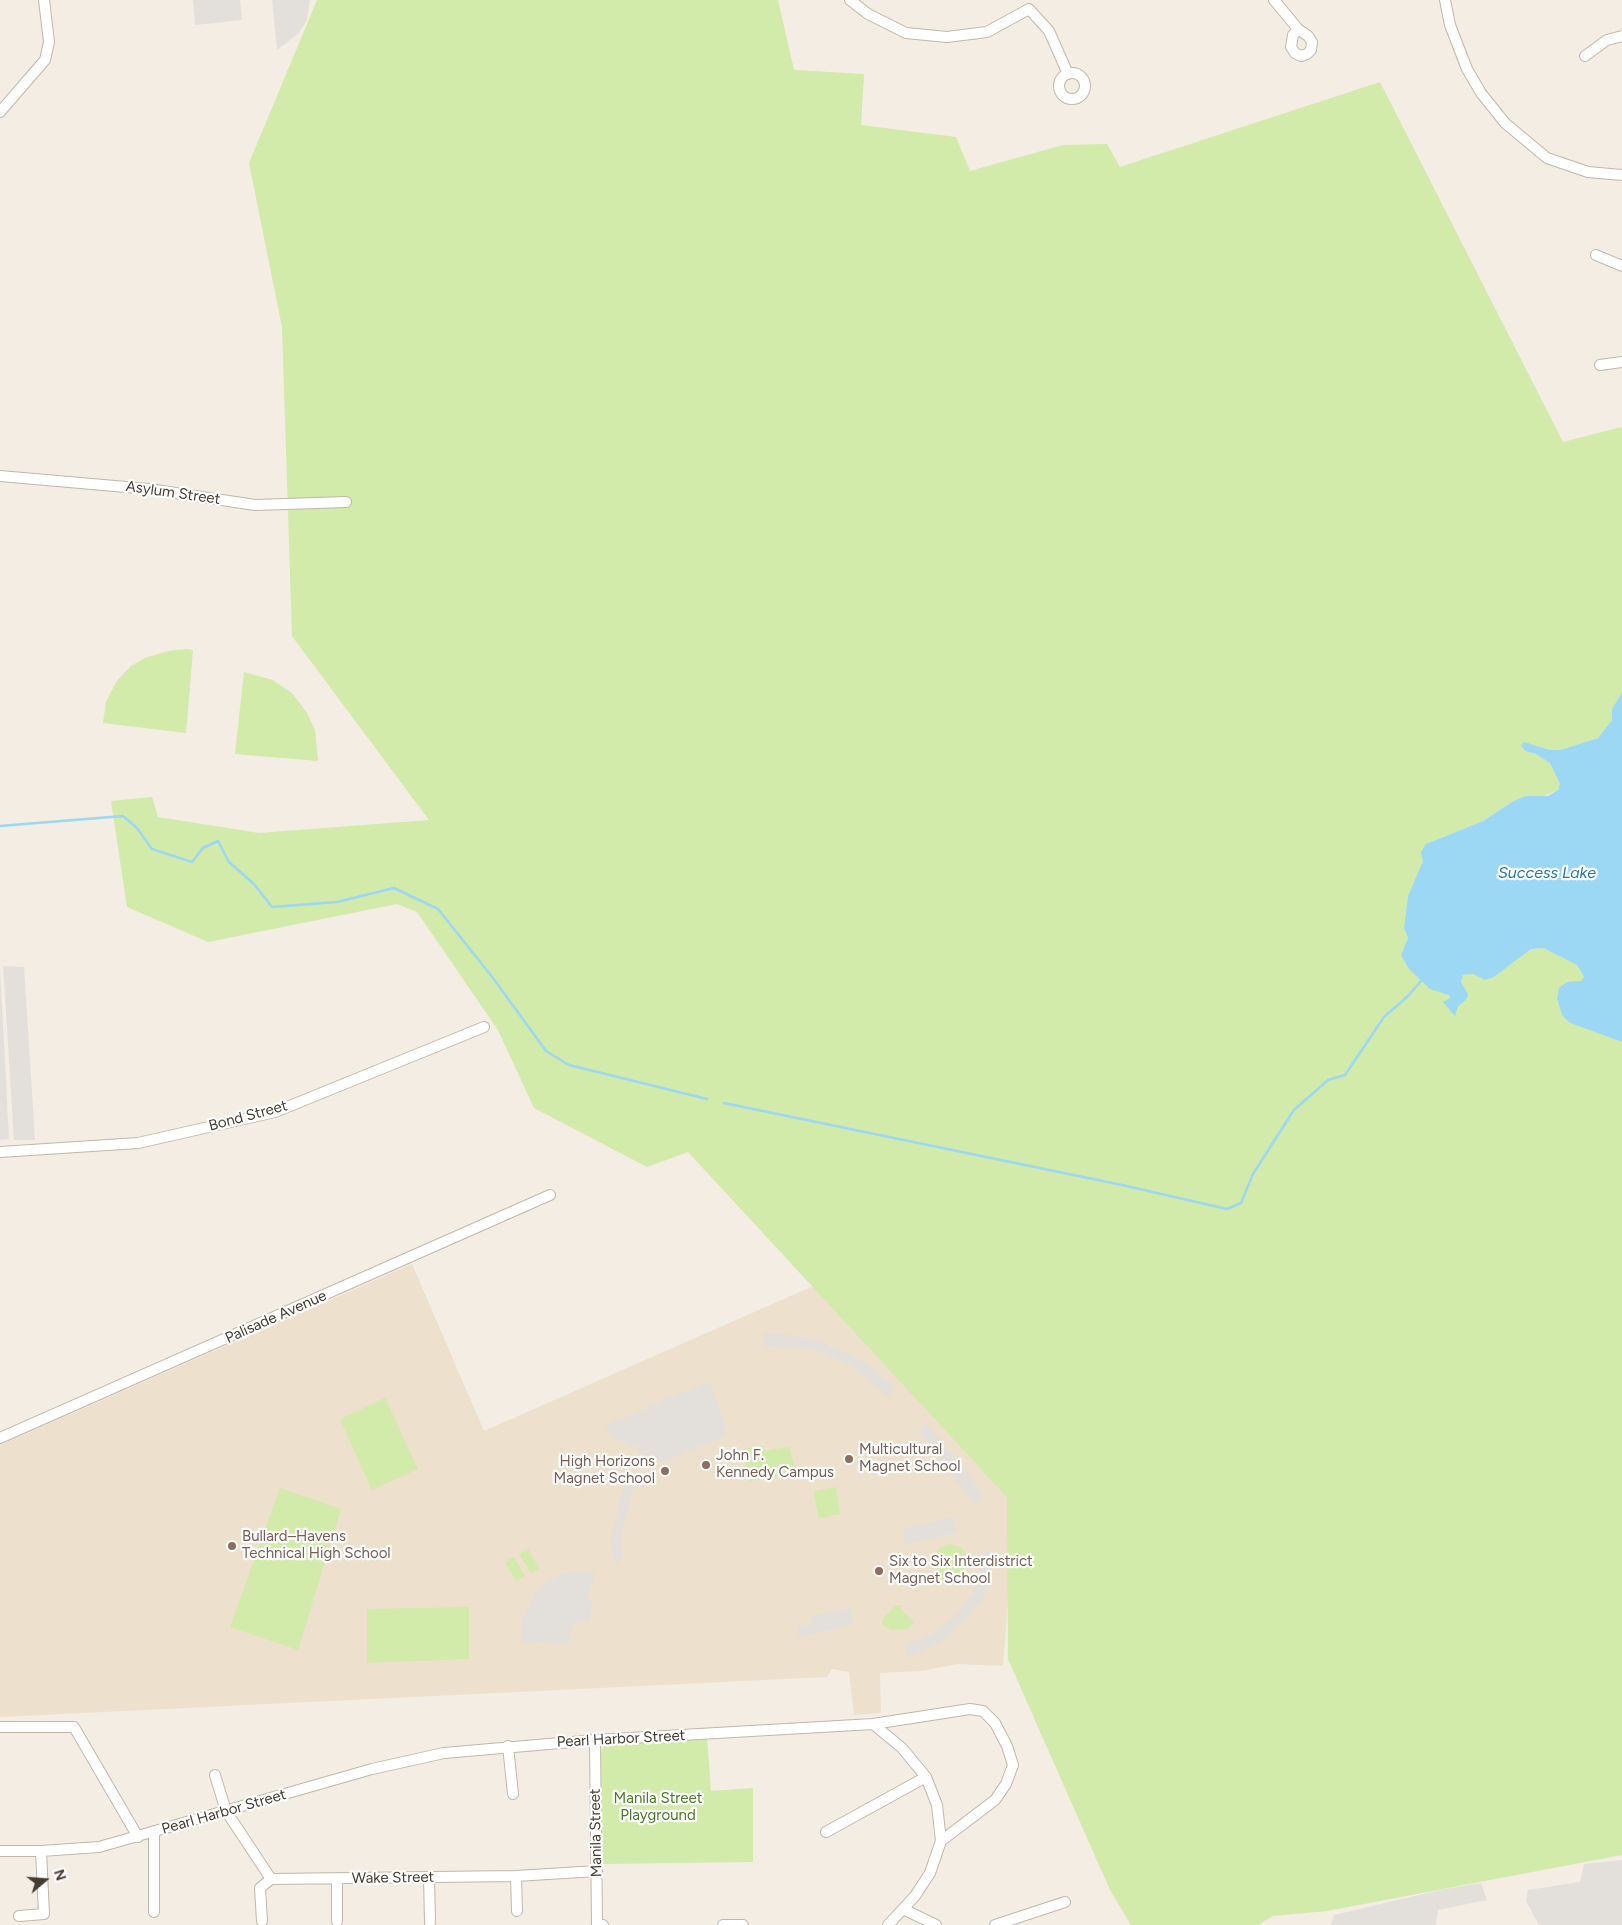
<!DOCTYPE html>
<meta charset="utf-8">
<style>
body{margin:0}
#map{position:relative;width:1622px;height:1925px;overflow:hidden;background:#f3ede4;font-family:Figtree,sans-serif}
canvas{display:block}
.north{position:absolute;left:20px;top:1855px;width:50px;height:50px;-webkit-text-stroke:4px #fff;paint-order:stroke;rotate:72deg;font-size:14px;font-weight:700;line-height:20px;text-align:center;color:#453d33}
.north::after{content:'';display:block;margin:auto;width:18px;height:22px;background:#453d33;clip-path:polygon(50% 0,100% 100%,50% 72%,0 100%)}
</style>
<div id="map">
<canvas width="1622" height="1925"></canvas>
<div class="north">N</div>
</div>
<script>
const g = document.querySelector('canvas').getContext('2d');
g.lineJoin = 'round';
function paint(path, color) { g.fillStyle = color; g.fill(path, 'evenodd'); }
const poly = rows => new Path2D(rows.map(r => 'M' + r).join(''));
function stroke(path, color, width, dash) { g.strokeStyle = color; g.lineWidth = width; g.lineCap = dash ? 'butt' : 'round'; g.setLineDash(dash || []); g.stroke(path); }
function drawText(font, color, halo, rows, align = 'center') {
  g.font = font + ' Figtree,sans-serif'; g.lineWidth = 4.5; g.setLineDash([]); g.textBaseline = 'middle'; g.strokeStyle = halo; g.fillStyle = color; for (const [text, x, y, turn = 0] of rows) {
    g.save(); g.translate(x, y); g.rotate((+turn || 0) * Math.PI / 180); g.textAlign = isNaN(turn) ? turn : align; if (halo) g.strokeText(text, 0, 0); g.fillText(text, 0, 0); g.restore();
  }
}
const education = poly([
 [412,1264,484,1431,820,1283,1016,1499,1003,1666,958,1664,921,1671,880,1673,881,1713,854,1715,849,1672,832,1669,827,1677,0,1717,0,1445]
]);
const green = poly([
 [317,0,778,0,794,70,864,74,861,125,956,137,970,171,1063,145,1107,144,1120,167,1380,82,1563,442,1622,427,1622,692,1612,709,1612,720,1598,738,1560,750,1550,750,1529,744,1525,751,1536,754,1550,763,1560,784,1558,790,1542,797,1525,796,1510,803,1483,821,1426,844,1423,861,1408,896,1404,928,1408,938,1401,955,1449,995,1450,998,1444,1002,1458,1006,1466,1000,1461,982,1463,975,1473,974,1485,980,1494,977,1531,949,1543,948,1577,965,1585,978,1581,981,1570,1023,1622,1042,1622,1855,1327,1911,1273,1916,1258,1925,1131,1925,1110,1890,1008,1659,1007,1497,688,1152,647,1167,534,1108,498,1030,417,912,397,904,208,942,127,907,111,801,152,797,158,817,259,833,429,820,292,636,282,327,249,163],
 [187,649,193,650,186,733,103,723,106,702,116,682,131,666,145,658,168,651],
 [244,672,273,680,293,694,307,713,315,730,318,761,235,754],
 [385,1398,418,1469,372,1490,340,1419],
 [763,1446,764,1451,790,1447,795,1473,749,1481,742,1449],
 [836,1487,840,1514,822,1518,818,1517,814,1491],
 [280,1488,341,1509,298,1650,230,1627],
 [950,1544,962,1548,968,1558,967,1563,964,1571,953,1583,943,1584,935,1576,935,1555,941,1547],
 [528,1549,539,1568,531,1573,519,1554],
 [514,1557,525,1576,516,1581,505,1562],
 [897,1605,902,1605,901,1609,914,1622,907,1629,891,1630,882,1624,883,1618],
 [469,1607,469,1659,367,1663,367,1609],
 [707,1737,711,1791,753,1788,753,1862,603,1864,601,1752,604,1745]
]);
const parking = poly([
 [193,0,240,0,242,20,195,25],
 [272,0,310,0,307,20,299,33,277,50],
 [3,966,24,967,35,1140,14,1140],
 [0,967,9,1139,0,1140],
 [764,1333,801,1336,826,1344,861,1360,895,1387,888,1396,855,1368,823,1353,798,1348,763,1346],
 [707,1382,712,1387,725,1427,723,1429,725,1436,661,1463,659,1459,639,1453,637,1446,629,1446,609,1433,606,1425],
 [927,1424,972,1478,983,1499,974,1504,918,1430],
 [625,1481,635,1482,621,1537,623,1559,616,1563,610,1544],
 [953,1517,957,1533,905,1545,903,1528],
 [984,1551,994,1552,985,1595,966,1619,939,1643,908,1658,905,1645,927,1636,943,1627,958,1613,972,1594,979,1576],
 [575,1572,594,1572,594,1581,587,1595,592,1602,590,1621,583,1620,573,1624,569,1632,569,1643,553,1645,545,1642,521,1644,521,1621,535,1595,546,1582,560,1575],
 [850,1608,853,1625,799,1637,797,1627,813,1623,812,1615],
 [1622,1860,1622,1925,1539,1925,1526,1901,1528,1890,1580,1882,1584,1864],
 [1481,1883,1487,1900,1438,1910,1436,1925,1331,1925,1334,1915,1440,1890]
]);
const water = poly([
 [1622,692,1622,1042,1570,1023,1562,1015,1557,998,1559,988,1567,982,1581,981,1584,977,1577,965,1543,948,1531,949,1494,977,1485,980,1473,974,1463,975,1461,982,1468,994,1466,1000,1458,1006,1455,1016,1443,1002,1450,998,1449,995,1430,989,1409,969,1401,955,1408,938,1404,928,1408,896,1423,861,1421,852,1426,844,1483,821,1510,803,1525,796,1548,796,1558,790,1560,784,1550,763,1536,754,1525,751,1521,745,1524,742,1550,750,1560,750,1598,738,1612,720,1612,709]
]);
const stream = poly([
 [0,826,123,816,137,828,152,849,192,862,203,848,218,841,229,862,254,884,272,907,337,902,394,888,438,909,493,978,546,1051,569,1065,707,1099],
 [724,1103,1122,1185,1227,1209,1241,1203,1253,1174,1294,1110,1328,1080,1345,1075,1384,1017,1407,997,1422,980]
]);
const minor = poly([
 [850,0,868,14,906,33,947,37,987,32,1029,9],
 [1274,0,1298,29,1308,36,1312,42,1311,50,1307,54,1301,56,1295,53,1291,47,1293,35,1298,29],
 [1445,0,1450,25,1467,69,1481,93,1505,123,1547,158,1588,172,1622,175],
 [1029,9,1049,31,1068,74],
 [1585,56,1607,40,1622,36],
 '1059 86a13 13 0 1 1 26 0a13 13 0 1 1-26 0Z',
 [0,112,45,60,49,42,44,0],
 [1596,255,1622,266],
 [1600,365,1622,362],
 [0,476,149,489,255,505,346,502],
 [0,1152,138,1143,275,1112,484,1027],
 [0,1438,550,1195],
 [873,1724,902,1748,926,1777,937,1805,941,1841],
 [0,1727,74,1727,138,1837],
 [595,1740,597,1925,603,1925],
 [508,1746,513,1794],
 [215,1775,226,1811,271,1879,516,1876,597,1871],
 [826,1832,926,1777],
 [0,1851,41,1851,99,1847,372,1769,444,1753,595,1740,873,1724,970,1709,983,1711,995,1723,1007,1746,1013,1765,1006,1784,995,1800,941,1841,930,1873,915,1896,888,1925],
 [516,1876,517,1911],
 [429,1877,430,1922],
 [903,1909,936,1925],
 [154,1912,154,1833],
 [19,1916,44,1914,41,1851],
 [262,1921,260,1888,271,1879],
 [337,1921,337,1879],
 [723,1925,743,1925],
 [995,1925,1065,1902]
]);
const markers = [
 [849,1459,5,"#8d6e63"],
 [706,1465,5,"#8d6e63"],
 [665,1471,5,"#8d6e63"],
 [232,1546,5,"#8d6e63"],
 [879,1571,5,"#8d6e63"]
];
const streetNames = [
 ["Asylum Street",173,493,8],
 ["Bond Street",248,1116,-15],
 ["Palisade Avenue",276,1317,-24],
 ["Pearl Harbor Street",621,1739,-3],
 ["Pearl Harbor Street",224,1812,-16],
 ["Manila Street",596,1833,-91],
 ["Wake Street",393,1878,-1]
];
const educationNames = [
 ["Multicultural",859,1450],
 ["Magnet School",859,1467],
 ["John F.",716,1456],
 ["Kennedy Campus",716,1473],
 ["High Horizons",655,1462,"right"],
 ["Magnet School",655,1479,"right"],
 ["Bullard–Havens",242,1537],
 ["Technical High School",242,1554],
 ["Six to Six Interdistrict",889,1562],
 ["Magnet School",889,1579]
];
const parkNames = [
 ["Manila Street",658,1799],
 ["Playground",658,1816]
];
const waterNames = [
 ["Success Lake",1547,873]
];
paint(education, '#ede1cd');
paint(green, '#d2eaaa');
paint(parking, '#e3e0dc');
paint(water, '#9cd7f3');
stroke(stream, '#9cd7f3', 2.5);
stroke(minor, '#c2b7a9', 12);
stroke(minor, '#fff', 10);
for (const [x, y, r, color] of markers) { const dot = new Path2D(); dot.arc(x, y, r, 0, 2 * Math.PI); g.fillStyle = color; g.fill(dot); stroke(dot, '#fff', 2); }
drawText('15px', '#453d33', '#fff', streetNames);
drawText('15px', '#785e54', '#fff', educationNames, 'left');
drawText('15px', '#4b7924', '#fff', parkNames);
drawText('italic 16px', '#2679a6', '#fff', waterNames);
</script>
